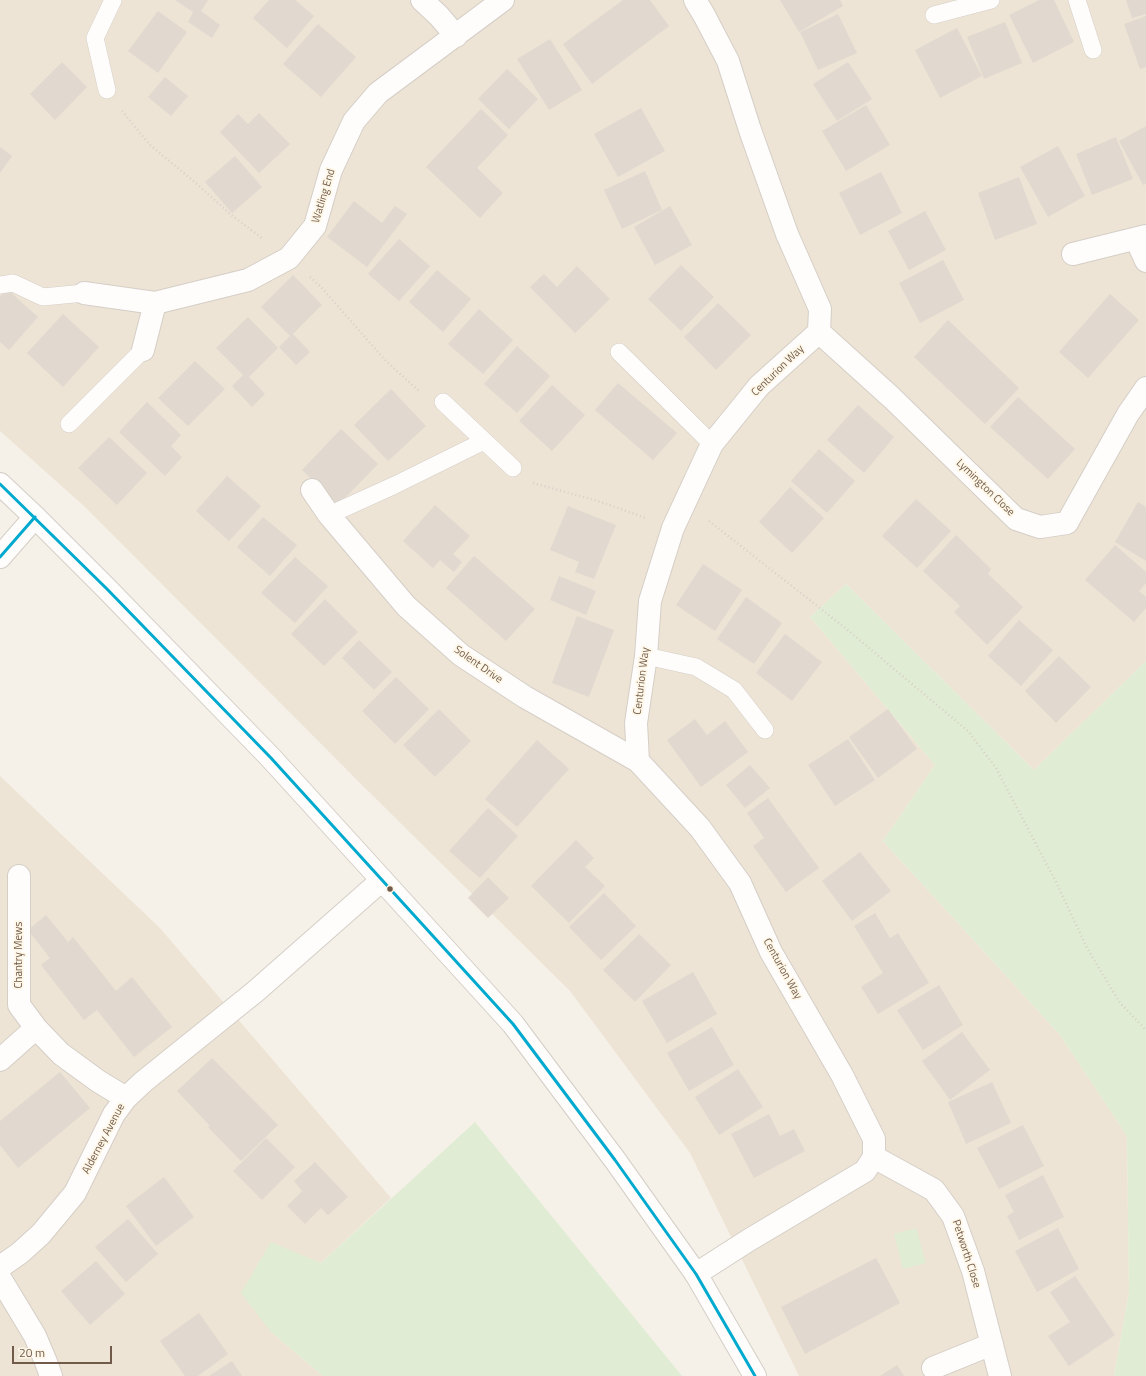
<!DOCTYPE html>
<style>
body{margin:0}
#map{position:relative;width:1146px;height:1376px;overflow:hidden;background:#f5f1e8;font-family:"Titillium Web",sans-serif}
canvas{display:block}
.scale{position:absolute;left:12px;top:1346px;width:100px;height:18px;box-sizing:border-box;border:2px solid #715a49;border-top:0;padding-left:5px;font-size:12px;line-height:14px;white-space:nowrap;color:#715a49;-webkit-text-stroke:3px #fef7e7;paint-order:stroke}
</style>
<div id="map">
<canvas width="1146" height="1376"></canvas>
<div class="scale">20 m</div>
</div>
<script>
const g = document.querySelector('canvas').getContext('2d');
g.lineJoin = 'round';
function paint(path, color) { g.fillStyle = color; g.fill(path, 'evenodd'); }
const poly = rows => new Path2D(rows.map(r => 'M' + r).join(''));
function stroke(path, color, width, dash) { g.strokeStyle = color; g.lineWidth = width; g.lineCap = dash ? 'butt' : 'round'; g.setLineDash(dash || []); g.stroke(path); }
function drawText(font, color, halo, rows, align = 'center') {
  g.font = font + ' "Titillium Web",sans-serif'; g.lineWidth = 3.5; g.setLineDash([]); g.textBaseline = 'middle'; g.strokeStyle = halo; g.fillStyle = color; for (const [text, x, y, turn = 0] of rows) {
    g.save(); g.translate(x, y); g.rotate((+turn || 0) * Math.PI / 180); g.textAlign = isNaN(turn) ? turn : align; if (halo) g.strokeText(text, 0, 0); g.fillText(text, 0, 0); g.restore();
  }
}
const residential = poly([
 [0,0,1146,0,1146,661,1034,770,846,584,810,617,935,765,883,841,1060,1035,1127,1136,1129,1292,1114,1376,799,1376,690,1153,570,991,360,783,85,507,0,431],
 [0,776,160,928,391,1198,321,1263,271,1332,323,1376,0,1376]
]);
const green = poly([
 [846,584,1034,770,1146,661,1146,1376,1114,1376,1129,1292,1127,1136,1060,1035,883,841,935,765,810,617],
 [475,1122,682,1376,323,1376,271,1332,241,1293,271,1242,321,1263],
 [916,1228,926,1263,903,1269,894,1234]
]);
const building = poly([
 [175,0,208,0,201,11,220,25,212,38,188,22,193,12],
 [269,0,295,0,314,16,287,48,253,18],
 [623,0,650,0,669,26,592,84,563,44],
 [780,0,840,0,843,6,799,32],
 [1039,0,1054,0,1074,42,1033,63,1009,15],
 [1126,0,1146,0,1146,14,1132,18],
 [158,11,187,32,158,73,128,51],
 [838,14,857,53,818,70,800,32],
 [1146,16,1146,67,1140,69,1124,24],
 [1005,22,1022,63,984,79,967,37],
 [318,24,356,57,321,97,283,64],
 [957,28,982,76,940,98,915,50],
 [550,39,582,90,549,110,517,59],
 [62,62,87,87,55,120,30,94],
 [848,62,872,99,837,121,813,84],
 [507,69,538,99,509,129,478,99],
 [165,77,188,96,171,116,148,97],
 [866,105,890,145,846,171,822,131],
 [641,108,665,151,618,177,594,134],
 [481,109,508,135,477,168,503,193,480,218,426,167],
 [259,113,290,144,259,173,220,132,238,114,248,124],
 [1146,126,1146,183,1143,185,1119,141],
 [1116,137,1133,179,1092,195,1076,154],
 [1058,146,1085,196,1048,217,1020,167],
 [0,147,12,156,0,173],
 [235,156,262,187,232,213,205,182],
 [645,171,662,210,622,229,604,190],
 [881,172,902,213,860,235,839,193],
 [1019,177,1037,224,995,240,978,193],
 [354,201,382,223,395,206,407,214,367,267,327,237],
 [670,206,692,245,655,265,634,227],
 [925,211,946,250,909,270,888,231],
 [399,239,430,266,399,301,368,274],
 [943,260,964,300,920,323,899,283],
 [681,265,714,297,681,331,648,299],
 [577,266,610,299,575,333,530,287,544,274,557,287],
 [437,270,471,299,443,332,409,302],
 [293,275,322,305,293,334,310,352,296,365,279,347,290,336,261,307],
 [7,289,38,317,9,350,0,342,0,296],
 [1110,294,1139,320,1088,378,1059,352],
 [718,303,751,335,716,370,684,337],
 [479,309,513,340,483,374,448,344],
 [63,314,99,347,63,387,27,353],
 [248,317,278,348,249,377,265,394,252,407,232,386,243,375,216,348],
 [948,320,1019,388,985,424,914,357],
 [517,346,550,376,517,413,484,384],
 [195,361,225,389,188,426,158,398],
 [618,383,677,433,653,460,595,410],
 [552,385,585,415,552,451,519,421],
 [391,389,426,426,388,461,354,425],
 [1018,397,1075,449,1048,479,990,427],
 [147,402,181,435,171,446,182,457,165,476,119,432],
 [858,405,894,437,864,473,827,440],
 [341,429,378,464,338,505,302,470],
 [109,437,147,473,117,505,78,468],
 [819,449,855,481,827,513,791,481],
 [227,476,261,506,229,541,196,511],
 [790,487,824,518,792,553,759,522],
 [916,499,951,531,917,568,882,536],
 [1138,502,1146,507,1146,561,1115,542],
 [435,505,470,536,453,554,462,562,454,572,440,560,433,568,403,541],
 [568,506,616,525,594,579,575,572,579,562,550,550],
 [263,517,297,545,270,576,237,547],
 [956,535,991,569,988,574,1023,607,987,645,954,612,960,606,923,571],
 [1115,545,1146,572,1146,583,1139,591,1146,597,1146,608,1134,622,1085,580],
 [474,556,535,609,506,641,446,588],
 [295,557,328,586,295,623,261,593],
 [703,564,742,590,715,631,676,605],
 [559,576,596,591,586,615,550,600],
 [746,597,782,623,754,664,717,639],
 [325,599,358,632,324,666,291,634],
 [577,616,614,630,589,697,552,683],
 [1019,620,1053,650,1021,686,988,656],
 [785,634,822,662,792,701,756,673],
 [359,640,392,672,374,690,342,658],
 [1059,656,1091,687,1056,723,1025,691],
 [396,677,429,709,395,744,362,711],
 [439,709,471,741,435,777,403,745],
 [888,709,917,749,878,778,849,737],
 [695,719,707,735,725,721,748,752,701,787,667,740],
 [848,739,875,780,835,806,808,765],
 [537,740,569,769,517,827,485,799],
 [750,765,770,788,745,808,726,785],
 [768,798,819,868,786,892,753,846,764,838,747,813],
 [488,808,518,836,480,878,449,851],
 [576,840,594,858,585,867,605,886,569,923,531,886],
 [860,852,891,891,852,921,822,881],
 [488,877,509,898,488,918,468,898],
 [604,893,636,926,601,960,569,927],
 [875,913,890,938,898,933,929,983,878,1014,861,987,883,973,854,926],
 [46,915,68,942,73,937,116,991,132,977,172,1027,134,1057,97,1010,84,1020,41,965,50,958,28,930],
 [639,934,671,965,635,1002,603,970],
 [693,972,717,1014,667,1043,642,1001],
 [939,985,963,1025,923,1050,897,1010],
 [712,1027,734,1065,689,1091,667,1053],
 [962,1032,990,1070,950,1100,922,1061],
 [212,1058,278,1125,241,1161,208,1127,210,1126,177,1091],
 [738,1069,763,1107,719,1135,695,1097],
 [60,1072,90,1108,18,1168,0,1145,0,1121],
 [992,1082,1011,1123,966,1144,948,1102],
 [769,1114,780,1136,794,1129,805,1151,754,1178,731,1134],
 [1023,1125,1044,1166,999,1189,977,1148],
 [266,1138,295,1167,262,1200,233,1171],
 [315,1162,348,1197,328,1215,321,1208,305,1224,287,1206,302,1191,294,1181],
 [1043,1175,1064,1217,1019,1240,1007,1216,1014,1212,1005,1195],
 [164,1177,194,1217,156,1246,126,1206],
 [128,1219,158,1254,126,1282,95,1247],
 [1058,1228,1079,1269,1037,1292,1015,1251],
 [876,1258,900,1303,805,1354,781,1307],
 [96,1261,125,1294,90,1325,61,1291],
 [1075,1276,1115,1335,1069,1366,1048,1336,1070,1322,1050,1292],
 [199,1313,228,1354,198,1376,185,1376,160,1341],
 [232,1361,242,1376,209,1376],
 [897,1365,904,1376,880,1376]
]);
const path = poly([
 [122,111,150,145,197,184,230,214,263,239],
 [310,277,320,286,386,361,420,392],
 [533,483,598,501,646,518],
 [709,521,844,627,968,731,996,768,1056,882,1087,948,1120,1003,1146,1030]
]);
const service = poly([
 [1077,0,1093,50],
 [934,15,991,0],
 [107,90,95,38,113,0],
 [0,285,13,283,43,297,84,293],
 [619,352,712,444],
 [443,402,513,468],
 [69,424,143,350],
 [329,515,395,485,484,441],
 [646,656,696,667,734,690,765,730]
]);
const minor = poly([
 [422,0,439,16,456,36],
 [695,0,704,15,728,61,750,130,787,234,820,309,819,332,759,386,712,444,673,528,650,601,646,656,636,723,638,761,700,828,740,883,771,952,842,1075,874,1139,874,1157,865,1171,749,1240,696,1274],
 [1136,239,1146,261],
 [1073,254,1146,236],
 [84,293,155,303,143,350],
 [155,303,248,280,289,258,315,226,331,170,354,121,378,93,503,0],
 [819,332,892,398,1016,519,1040,527,1067,523,1128,414,1146,388],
 [312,490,329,515,406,606,461,655,525,697,638,761],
 [0,557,35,517],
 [36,1028,61,1054,98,1081,126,1098],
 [0,1060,36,1028,19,1005,19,876],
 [874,1157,934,1190,953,1216,973,1271,1000,1376],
 [0,1267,20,1253,41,1234,75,1193,114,1114,126,1098,143,1082,256,991,382,880],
 [0,1278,35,1336,46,1362,51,1376],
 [933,1368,992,1344]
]);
const tertiary = poly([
 [0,484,35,517,107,589,271,758,513,1024,615,1160,696,1274,755,1376]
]);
const bus1 = poly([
 [0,484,107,589,271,758,513,1024,615,1160,696,1274,755,1376],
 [0,557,35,517]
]);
const markers = [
 [390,889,3.5,"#715a49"]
];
const streetNames = [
 ["Watling End",324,196,-73],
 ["Centurion Way",778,371,-44],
 ["Lymington Close",985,488,44],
 ["Solent Drive",478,665,35],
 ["Centurion Way",642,681,-83],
 ["Chantry Mews",19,955,-90],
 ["Centurion Way",782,969,61],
 ["Alderney Avenue",104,1139,-62],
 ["Petworth Close",966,1254,72]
];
paint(residential, '#eee4d5');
paint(green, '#e0ecd3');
paint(building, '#e1d9cf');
stroke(service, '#d4cec6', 18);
stroke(minor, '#d4cec6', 24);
stroke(tertiary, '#d4cec6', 24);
stroke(path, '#d7d0c9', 2.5, [1, 3]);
stroke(service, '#fefdfc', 17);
stroke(minor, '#fefdfc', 22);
stroke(tertiary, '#fefdfc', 22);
stroke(bus1, '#00a9ce', 3);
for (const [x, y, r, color] of markers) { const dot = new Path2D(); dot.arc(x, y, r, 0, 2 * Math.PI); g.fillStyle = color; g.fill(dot); stroke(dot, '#fef7e7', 1.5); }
drawText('11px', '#715a49', '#fef7e7', streetNames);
</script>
